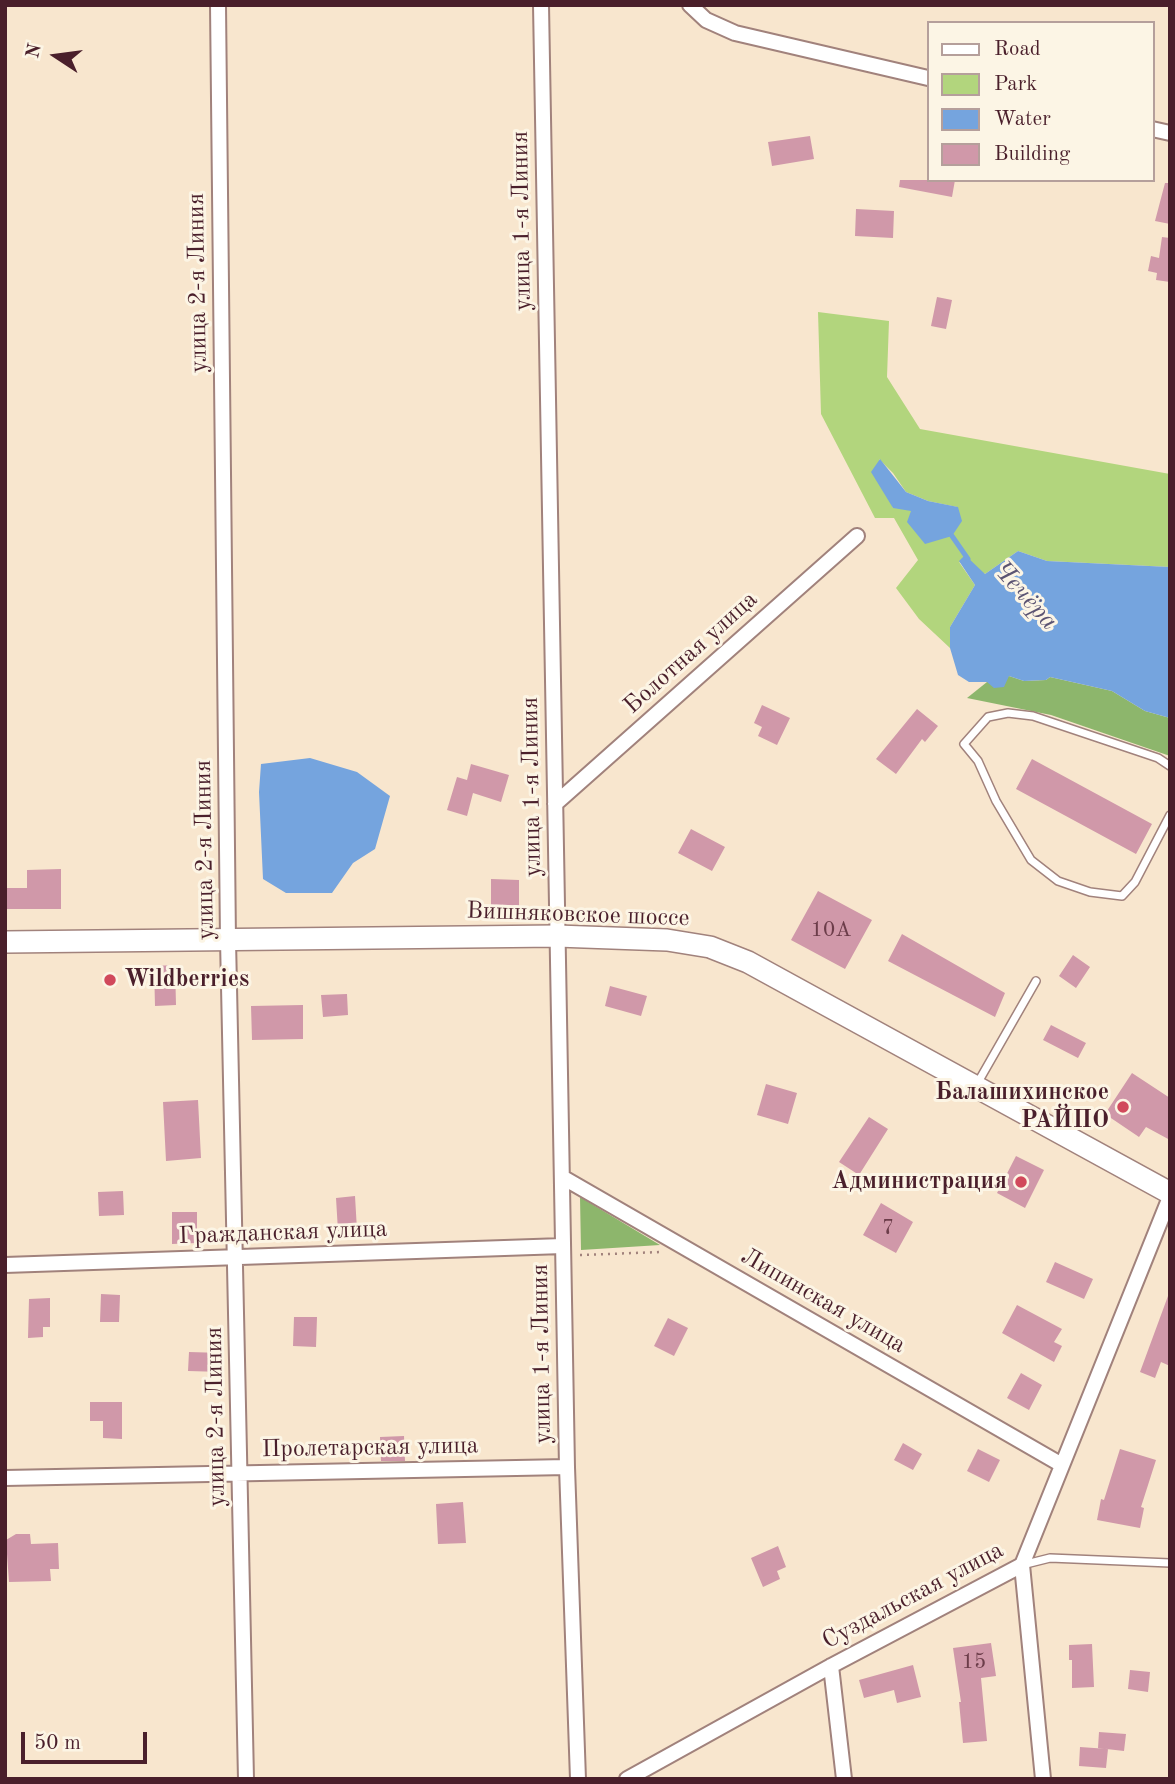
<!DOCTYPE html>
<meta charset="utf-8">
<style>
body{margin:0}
#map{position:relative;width:1175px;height:1784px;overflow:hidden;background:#f8e6ce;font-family:"Old Standard TT",serif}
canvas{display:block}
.frame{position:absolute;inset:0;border:7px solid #4a1f2b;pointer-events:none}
.legend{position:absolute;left:927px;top:21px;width:228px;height:161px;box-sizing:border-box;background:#fcf5e5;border:2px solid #b59f9b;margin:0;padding:9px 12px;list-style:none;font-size:21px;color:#4a1f2b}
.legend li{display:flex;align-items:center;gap:14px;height:35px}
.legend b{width:35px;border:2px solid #b59f9b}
.north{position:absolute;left:21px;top:21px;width:70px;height:70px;-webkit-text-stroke:5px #fcf5e5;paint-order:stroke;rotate:283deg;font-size:19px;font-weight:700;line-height:28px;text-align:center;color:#4a1f2b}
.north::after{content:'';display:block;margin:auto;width:24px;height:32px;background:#4a1f2b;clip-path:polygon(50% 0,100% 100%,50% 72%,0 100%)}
.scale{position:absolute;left:21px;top:1732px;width:126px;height:32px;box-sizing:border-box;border:4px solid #4a1f2b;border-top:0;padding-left:9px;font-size:21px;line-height:24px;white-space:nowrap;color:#4a1f2b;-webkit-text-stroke:5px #fcf5e5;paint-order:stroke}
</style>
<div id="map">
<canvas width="1175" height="1784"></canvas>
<div class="frame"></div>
<ul class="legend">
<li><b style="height:9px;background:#fff"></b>Road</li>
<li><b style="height:19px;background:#b2d57d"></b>Park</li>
<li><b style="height:19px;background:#75a4de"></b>Water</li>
<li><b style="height:19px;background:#d098a9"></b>Building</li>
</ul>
<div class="north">N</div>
<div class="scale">50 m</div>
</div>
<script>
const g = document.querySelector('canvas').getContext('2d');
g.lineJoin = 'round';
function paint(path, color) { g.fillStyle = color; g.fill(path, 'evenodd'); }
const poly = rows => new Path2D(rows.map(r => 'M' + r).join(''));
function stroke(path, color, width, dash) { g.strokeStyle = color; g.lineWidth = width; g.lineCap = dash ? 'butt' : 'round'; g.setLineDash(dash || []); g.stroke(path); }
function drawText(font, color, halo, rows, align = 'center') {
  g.font = font + ' "Old Standard TT",serif'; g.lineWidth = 6; g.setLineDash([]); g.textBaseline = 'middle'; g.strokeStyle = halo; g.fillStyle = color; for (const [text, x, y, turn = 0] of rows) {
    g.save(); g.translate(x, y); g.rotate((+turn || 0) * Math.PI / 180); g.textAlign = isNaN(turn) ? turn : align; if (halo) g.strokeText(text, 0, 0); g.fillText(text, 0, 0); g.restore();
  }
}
const green = poly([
 [818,312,889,321,887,377,920,429,1170,474,1170,567,1047,561,1018,551,985,574,959,562,975,585,950,627,950,648,919,619,896,588,918,560,894,518,875,518,821,414],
 [879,459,893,473,906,492,928,501,957,507,893,508]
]);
const forest = poly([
 [1009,676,1024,681,1046,680,1050,677,1112,691,1145,711,1170,718,1170,756,1051,715,967,698,987,682],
 [580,1197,660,1245,581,1250]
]);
const water = poly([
 [880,459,906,492,928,501,958,507,962,521,952,536,925,544,907,522,911,511,893,508,871,472],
 [1018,551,1047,561,1170,567,1170,718,1145,711,1112,691,1050,677,1046,680,1024,681,1009,676,1004,687,994,688,987,682,969,682,958,675,950,648,950,627,975,585,959,561,965,555,985,574],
 [310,758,357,772,390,796,375,849,353,863,332,893,286,893,263,879,259,792,261,764]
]);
const stream = poly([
 [952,536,968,559]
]);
const building = poly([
 [810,136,814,159,772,166,768,142],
 [900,180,955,180,952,197,899,187],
 [1165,183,1170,183,1170,224,1155,221],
 [856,209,894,211,893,238,855,236],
 [1162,237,1170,238,1170,282,1156,280,1157,273,1148,271,1151,256,1159,258],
 [937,297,952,300,946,329,931,326],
 [762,705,790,718,777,745,758,736,762,727,754,723],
 [917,709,938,726,925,742,922,739,896,774,876,759],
 [1032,759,1152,824,1136,854,1016,789],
 [471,764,509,775,501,802,473,793,467,816,447,810,457,777,467,780],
 [691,829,725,847,712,871,678,853],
 [61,869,61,909,6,909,5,888,27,888,27,870],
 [491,879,519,880,519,906,491,905],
 [818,891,872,920,845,969,791,940],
 [902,934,1005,993,995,1017,888,961],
 [1073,955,1090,967,1076,988,1059,976],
 [175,965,176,1005,155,1006,154,966],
 [610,986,647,996,641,1016,605,1006],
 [347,994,348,1015,323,1017,321,995],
 [303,1005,303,1039,252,1040,251,1006],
 [1051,1025,1086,1043,1078,1058,1043,1040],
 [1132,1073,1170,1098,1170,1140,1146,1127,1139,1137,1105,1114],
 [766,1084,797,1093,788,1124,757,1115],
 [198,1100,201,1158,166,1161,163,1102],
 [869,1117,888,1129,859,1175,839,1162],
 [1016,1156,1044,1170,1025,1208,997,1193],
 [123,1191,124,1215,99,1216,98,1192],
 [355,1196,357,1230,338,1231,336,1198],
 [881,1203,913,1222,896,1253,863,1235],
 [172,1212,197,1212,197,1243,172,1244],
 [1055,1262,1093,1279,1084,1299,1046,1282],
 [101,1294,120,1295,119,1322,100,1322],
 [1168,1296,1170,1366,1161,1362,1155,1378,1140,1372],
 [50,1298,50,1327,43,1327,43,1337,28,1338,29,1299],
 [1017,1305,1062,1329,1054,1342,1062,1346,1054,1362,1002,1333],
 [294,1317,317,1317,316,1347,293,1346],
 [668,1318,688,1328,674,1356,654,1346],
 [189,1352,223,1353,223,1372,188,1371],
 [1021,1373,1042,1385,1029,1410,1007,1398],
 [90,1402,122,1402,122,1439,103,1438,103,1421,90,1421],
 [404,1436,405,1461,381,1461,380,1437],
 [903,1443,922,1454,913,1470,894,1460],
 [978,1449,1000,1460,989,1482,967,1471],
 [1120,1449,1156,1460,1141,1507,1144,1508,1140,1528,1097,1520,1101,1499,1104,1500],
 [463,1502,466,1543,438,1544,436,1504],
 [16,1534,30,1534,31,1544,58,1543,59,1569,50,1569,51,1581,9,1582,6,1540],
 [778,1546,786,1567,777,1571,780,1579,763,1587,751,1558],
 [991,1643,996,1676,981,1678,987,1741,963,1743,959,1702,961,1702,953,1648],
 [1092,1644,1094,1687,1072,1688,1072,1660,1069,1660,1069,1645],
 [913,1665,921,1697,897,1703,894,1690,864,1698,859,1680],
 [1130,1670,1150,1672,1148,1692,1128,1689],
 [1099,1732,1126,1734,1124,1751,1098,1748],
 [1080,1747,1108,1749,1106,1768,1079,1766]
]);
const path = poly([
 [580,1255,661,1252]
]);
const lane = poly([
 [1170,766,1158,758,1033,716,1008,713,988,717,964,744,978,761,996,801,1031,860,1058,881,1090,892,1122,896,1135,882,1170,815],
 [977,1084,1036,981],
 [1022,1565,1050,1558,1170,1563]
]);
const street = poly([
 [218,5,228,940,246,1779],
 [541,5,567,1467,578,1779],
 [690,5,706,20,735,33,928,78],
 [1152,129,1170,133],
 [555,804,857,536],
 [562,1177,1062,1465],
 [5,1265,563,1246],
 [5,1478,567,1467],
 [1022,1565,1043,1779],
 [831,1666,844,1779],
 [627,1779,831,1666,1022,1565,1170,1197]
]);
const secondary = poly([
 [5,942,557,936,667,940,710,947,748,962,1170,1193]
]);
const markers = [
 [110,980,7,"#d1495b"],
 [1123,1107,7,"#d1495b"],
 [1021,1182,7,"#d1495b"]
];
const numberNames = [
 ["10А",831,930],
 ["7",888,1228],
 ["15",974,1662]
];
const streetNames = [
 ["улица 1-я Линия",522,221,-91],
 ["улица 2-я Линия",198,283,-91],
 ["Болотная улица",691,653,-42],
 ["улица 1-я Линия",532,787,-91],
 ["улица 2-я Линия",205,850,-91],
 ["Вишняковское шоссе",578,915,2],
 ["Гражданская улица",283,1233,-2],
 ["Липинская улица",823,1301,30],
 ["улица 1-я Линия",542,1354,-91],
 ["улица 2-я Линия",216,1417,-91],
 ["Пролетарская улица",370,1448,-1],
 ["Суздальская улица",913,1596,-28]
];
const poiNames = [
 ["Wildberries",124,980,"left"],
 ["Балашихинское",1109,1093],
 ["РАЙПО",1109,1121],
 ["Администрация",1007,1182]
];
const waterNames = [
 ["Чечёра",1025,596,48]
];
paint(green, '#b2d57d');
paint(forest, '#8db66c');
paint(water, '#75a4de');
stroke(stream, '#75a4de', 5);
paint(building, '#d098a9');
stroke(lane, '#a1827c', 10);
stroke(street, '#a1827c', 18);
stroke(secondary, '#a1827c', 24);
stroke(path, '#a1827c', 2.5, [2, 5]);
stroke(lane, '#fff', 7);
stroke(street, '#fff', 14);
stroke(secondary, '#fff', 21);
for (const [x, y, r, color] of markers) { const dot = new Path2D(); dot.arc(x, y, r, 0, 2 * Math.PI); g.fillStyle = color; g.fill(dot); stroke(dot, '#fcf5e5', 2.5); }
drawText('21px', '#6c3d4a', null, numberNames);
drawText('24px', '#4a1f2b', '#fcf5e5', streetNames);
drawText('bold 24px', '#4a1f2b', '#fcf5e5', poiNames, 'right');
drawText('italic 26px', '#5b5473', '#fcf5e5', waterNames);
</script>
